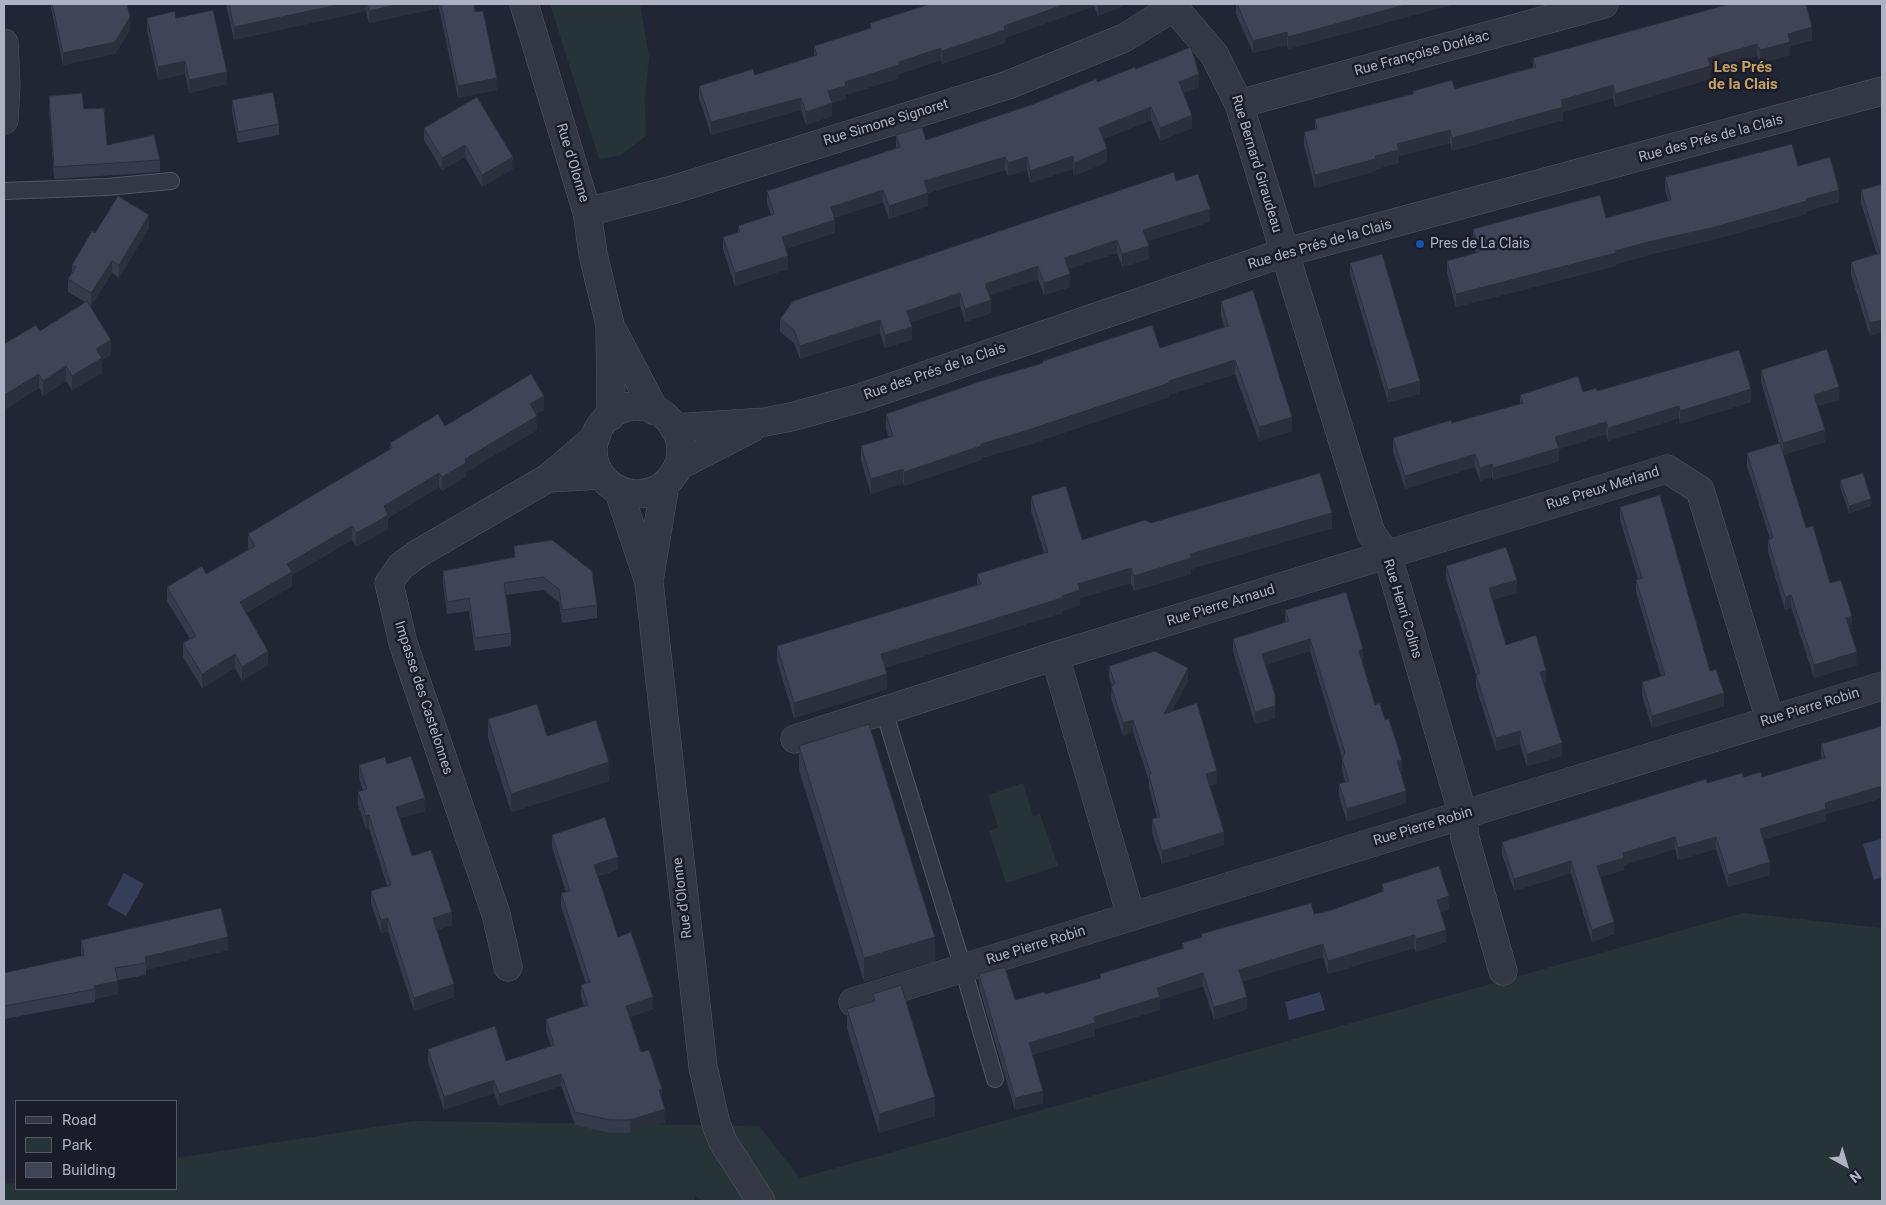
<!DOCTYPE html>
<meta charset="utf-8">
<style>
body{margin:0}
#map{position:relative;width:1886px;height:1205px;overflow:hidden;background:#212634;font-family:Roboto,sans-serif}
canvas{display:block}
.frame{position:absolute;inset:0;border:5px solid #aeb2c2;pointer-events:none}
.legend{position:absolute;left:15px;top:1100px;width:162px;height:90px;box-sizing:border-box;background:#1a1d29;border:1px solid #555966;margin:0;padding:6px 9px;list-style:none;font-size:15px;color:#aeb2c2}
.legend li{display:flex;align-items:center;gap:10px;height:25px}
.legend b{width:25px;border:1px solid #555966}
.north{position:absolute;left:1821px;top:1140px;width:50px;height:50px;-webkit-text-stroke:4px #1a1d29;paint-order:stroke;rotate:141deg;font-size:14px;font-weight:700;line-height:20px;text-align:center;color:#aeb2c2}
.north::after{content:'';display:block;margin:auto;width:18px;height:22px;background:#aeb2c2;clip-path:polygon(50% 0,100% 100%,50% 72%,0 100%)}
</style>
<div id="map">
<canvas width="1886" height="1205"></canvas>
<div class="frame"></div>
<ul class="legend">
<li><b style="height:6px;background:#343845"></b>Road</li>
<li><b style="height:14px;background:#263438"></b>Park</li>
<li><b style="height:14px;background:#3f4557"></b>Building</li>
</ul>
<div class="north">N</div>
</div>
<script>
const g = document.querySelector('canvas').getContext('2d');
g.lineJoin = 'round';
function paint(path, color) { g.fillStyle = color; g.fill(path, 'evenodd'); }
const poly = rows => new Path2D(rows.map(r => 'M' + r).join(''));
function stroke(path, color, width, dash) { g.strokeStyle = color; g.lineWidth = width; g.lineCap = dash ? 'butt' : 'round'; g.setLineDash(dash || []); g.stroke(path); }
function drawText(font, color, halo, rows, align = 'center') {
  g.font = font + ' Roboto,sans-serif'; g.lineWidth = 5; g.setLineDash([]); g.textBaseline = 'middle'; g.strokeStyle = halo; g.fillStyle = color; for (const [text, x, y, turn = 0] of rows) {
    g.save(); g.translate(x, y); g.rotate((+turn || 0) * Math.PI / 180); g.textAlign = isNaN(turn) ? turn : align; if (halo) g.strokeText(text, 0, 0); g.fillText(text, 0, 0); g.restore();
  }
}
const green = poly([
 [550,4,640,4,649,57,645,99,646,136,619,156,599,159],
 [1023,783,1033,816,1040,814,1058,866,1006,883,989,831,998,827,988,795],
 [1743,913,1882,928,1882,1201,703,1201,694,1195,694,1201,4,1201,4,1177,6,1184,16,1183,16,1189,176,1189,176,1158,414,1121,759,1126,800,1178]
]);
const water = poly([
 [1881,839,1882,877,1874,880,1863,844],
 [124,873,144,884,126,916,107,905],
 [1320,992,1325,1010,1289,1020,1285,1002]
]);
const service = poly([
 [4,191,107,187,171,181],
 [884,711,963,968,995,1079]
]);
const minor = poly([
 [1171,4,1214,54,1239,104,1371,533,1387,555,1397,587,1463,815,1465,838,1503,971],
 [4,43,6,85,4,120],
 [1239,104,1604,4],
 [587,212,672,190,1008,85,1124,38,1174,7],
 [674,428,765,422,791,417,860,398,1283,253,1882,91],
 [678,466,752,428],
 [548,478,600,475],
 [1055,656,1131,916],
 [795,739,1055,656,1667,469,1700,490,1770,720],
 [508,967,496,914,403,643,389,583,401,566,419,553,548,478,596,437],
 [853,1002,1882,686]
]);
const tertiary = poly([
 [524,4,587,212,593,254,610,325,611,416],
 [614,333,655,411],
 '593 450a44 44 0 1 1 88 0a44 44 0 1 1-88 0Z',
 [618,489,649,582,703,1067,716,1124,723,1142,761,1201],
 [650,575,665,484]
]);
const wall = poly([
 [51,4,127,4,130,30,115,54,63,65,51,8],
 [226,4,474,4,497,90,458,98,439,8,369,23,366,11,234,40],
 [930,4,1123,4,1123,6,1098,16,1094,6,1005,38,1005,43,942,64,941,60,899,74,899,78,846,95,846,99,832,103,832,116,806,125,801,110,711,135,699,98,699,86,755,75,814,56,814,46,870,28,870,23],
 [1236,4,1455,4,1288,49,1287,45,1253,53,1236,14],
 [147,18,176,18,227,84,189,93,185,74,158,80,147,30],
 [1812,40,1790,46,1790,55,1760,63,1757,56,1710,70,1710,79,1615,107,1613,98,1563,112,1563,120,1452,151,1450,143,1399,156,1399,163,1376,169,1376,171,1315,188,1304,145,1304,132,1315,129,1315,119,1413,94,1413,91,1455,89,1533,67,1533,58],
 [1136,69,1199,87,1183,93,1192,128,1160,141,1151,120,1104,139,1107,162,1074,176,1073,169,1030,183,1027,170,1008,176,1005,170,928,193,928,206,889,219,883,202,834,218,835,233,785,249,788,269,735,286,723,249,723,237,738,232,738,226,771,215,767,203,767,191,896,149,896,135,926,140,1097,82],
 [49,96,84,109,107,145,160,160,160,172,54,179,49,108],
 [477,97,513,169,482,187,465,157,442,170,424,140,424,128],
 [232,100,279,124,279,135,238,143,232,112],
 [1798,166,1839,202,1807,211,1807,214,1711,240,1648,255,1616,264,1616,266,1456,307,1447,273,1447,261,1476,253,1473,242,1473,229,1606,218,1668,201,1665,190,1665,177],
 [1176,181,1210,222,1147,241,1149,259,1122,267,1117,253,1068,269,1070,287,1044,295,1038,279,989,295,991,313,965,322,960,306,910,322,912,340,885,348,880,333,800,359,794,343,780,332,780,319],
 [1882,184,1882,332,1870,336,1851,275,1851,262,1877,254,1861,203,1861,190],
 [149,228,119,278,112,273,91,306,90,305,111,355,102,360,102,373,72,390,66,381,43,396,39,388,4,410,4,344,40,331,85,302,68,292,68,279,72,273,72,265,95,233],
 [1350,263,1420,394,1388,402,1350,275],
 [1221,301,1292,431,1259,441,1235,374,1169,395,1169,397,1028,445,981,458,981,460,904,486,903,483,871,494,861,461,861,446,889,438,886,429,886,414,1043,363,1043,361,1160,348,1224,327,1221,316],
 [1761,370,1839,400,1818,406,1825,442,1783,455,1806,528,1830,583,1852,629,1850,629,1857,665,1814,678,1791,607,1785,610,1768,552,1768,540,1770,539,1747,466,1747,453,1779,443,1761,382],
 [1597,391,1751,402,1680,424,1679,418,1608,441,1606,434,1559,449,1559,461,1493,480,1492,477,1480,481,1475,467,1405,489,1393,451,1393,438,1452,423,1520,404,1520,395],
 [544,410,536,414,537,430,466,472,466,477,442,491,439,487,388,518,388,529,356,547,352,540,292,575,292,586,246,613,268,665,242,681,235,668,202,688,183,657,183,643,190,639,167,601,167,587,206,574,249,549,248,548,248,534,390,449,390,443,445,426],
 [1840,480,1871,506,1849,513,1840,486],
 [1031,496,1082,540,1151,523,1332,528,1191,569,1191,574,1134,591,1131,583,1080,598,1080,605,1062,611,1062,613,885,668,887,689,794,718,777,661,777,646,977,585,977,574,1044,553,1031,511],
 [1620,507,1710,671,1724,706,1652,728,1642,695,1642,682,1661,676,1636,592,1636,580,1638,579,1620,520],
 [514,546,597,605,597,618,562,623,559,602,543,590,506,595,511,633,511,646,475,651,469,611,447,614,443,583,443,571,514,558],
 [1446,566,1517,593,1492,600,1506,645,1546,683,1544,683,1562,756,1527,766,1520,744,1496,751,1476,687,1476,675,1446,579],
 [1285,610,1363,661,1362,662,1375,705,1402,772,1401,772,1406,803,1347,822,1339,796,1339,784,1345,782,1342,771,1342,758,1310,651,1265,665,1275,718,1255,724,1233,651,1233,639,1285,622],
 [1109,666,1188,681,1172,711,1217,783,1210,786,1224,845,1162,864,1152,832,1152,819,1157,818,1149,788,1149,781,1133,732,1123,736,1111,698,1112,686,1109,678],
 [488,719,547,736,609,781,511,812,488,738],
 [1882,726,1882,798,1826,814,1826,821,1763,840,1770,875,1728,887,1716,849,1678,860,1675,849,1624,865,1624,870,1600,877,1614,934,1592,942,1571,873,1514,891,1502,854,1502,842,1707,783,1744,777,1762,777,1822,759,1821,756,1821,744],
 [799,746,935,961,864,982,799,770],
 [387,764,425,811,400,818,412,856,452,925,437,930,454,997,414,1011,388,931,381,933,371,904,371,891,387,886,369,828,366,829,358,805,358,792,363,791,359,778,359,765],
 [552,835,618,870,598,876,618,937,653,1009,630,1017,641,1052,662,1100,665,1122,630,1133,610,1133,575,1125,561,1086,499,1106,494,1093,444,1110,428,1062,428,1049,506,1061,551,1046,546,1031,546,1019,584,1006,581,998,581,985,586,984,561,906,561,893,566,892,552,847],
 [1382,884,1449,909,1441,912,1446,942,1416,952,1414,948,1328,974,1323,957,1242,981,1247,1009,1214,1020,1203,986,1160,1000,1160,1010,1095,1029,1095,1036,1032,1055,1043,1103,1015,1110,979,987,979,974,1015,1000,1045,994,1100,978,1100,974,1182,949,1182,943,1201,938,1201,934,1329,911,1382,892],
 [81,940,228,950,146,970,146,975,118,980,118,994,95,999,95,1002,4,1019,4,973,82,956,81,953],
 [873,994,935,1116,879,1133,847,1028,847,1009,873,1001]
]);
const shadedWall = poly([
 [342,4,366,4,366,11,234,40,234,27],
 [400,4,439,4,439,8,369,23,369,11],
 [1066,4,1094,4,1094,6,1005,38,1005,43,942,64,942,51,1004,26],
 [1098,4,1123,4,1123,6,1098,16],
 [1408,4,1455,4,1288,49,1288,37],
 [130,17,130,30,115,54,63,65,63,53],
 [1812,27,1812,40,1790,46,1790,55,1760,63,1760,50,1788,34],
 [1287,32,1287,45,1253,53,1253,41],
 [1757,44,1757,56,1710,70,1710,79,1615,107,1615,94,1708,58],
 [941,48,941,60,899,74,899,78,846,95,846,99,828,104,828,91,845,82,899,62],
 [185,61,185,74,158,80,158,67],
 [227,72,227,84,189,93,189,80],
 [1199,74,1199,87,1179,95,1179,82],
 [497,78,497,90,458,98,458,86],
 [1613,85,1613,98,1563,112,1563,120,1452,151,1452,138,1561,100],
 [801,98,801,110,711,135,711,122],
 [832,103,832,116,806,125,806,112],
 [1151,107,1151,120,1099,141,1099,128],
 [1192,115,1192,128,1160,141,1160,128],
 [1450,130,1450,143,1399,156,1399,163,1376,169,1376,171,1315,188,1315,175,1375,156,1397,144],
 [465,145,465,157,442,170,442,158],
 [1107,149,1107,162,1074,176,1074,163],
 [1073,156,1073,169,1030,183,1030,171],
 [513,157,513,169,482,187,482,175],
 [1005,157,1005,170,924,194,924,181],
 [1027,157,1027,170,1008,176,1008,163],
 [883,190,883,202,831,219,831,207],
 [1839,190,1839,202,1807,211,1807,214,1711,240,1648,255,1616,264,1616,266,1456,307,1456,294],
 [928,193,928,206,889,219,889,206],
 [1210,209,1210,222,1143,242,1143,230],
 [149,215,149,228,119,278,119,265],
 [835,220,835,233,782,250,782,237],
 [1117,240,1117,253,1065,270,1065,258],
 [1149,246,1149,259,1122,267,1122,254],
 [788,256,788,269,735,286,735,273],
 [112,261,112,273,91,306,91,293],
 [1038,266,1038,279,985,297,985,284],
 [1070,274,1070,287,1044,295,1044,283],
 [960,293,960,306,907,324,907,311],
 [991,300,991,313,965,322,965,309],
 [880,320,880,333,800,359,800,346],
 [1882,320,1882,332,1870,336,1870,323],
 [912,327,912,340,885,348,885,335],
 [111,340,111,355,102,360,102,373,72,390,72,376,96,349],
 [1235,360,1235,374,1169,395,1169,397,1028,445,981,458,981,460,904,486,904,472,981,444,1169,381],
 [66,366,66,381,43,396,43,381],
 [39,374,39,388,4,410,4,395],
 [1420,381,1420,394,1388,402,1388,390],
 [1839,387,1839,400,1814,407,1814,395],
 [1751,389,1751,402,1680,424,1680,411],
 [544,396,544,410,530,418,530,404],
 [1679,406,1679,418,1608,441,1608,428],
 [537,416,537,430,466,472,466,477,442,491,442,477,465,459],
 [1292,417,1292,431,1259,441,1259,427],
 [1606,422,1606,434,1559,449,1559,461,1493,480,1493,468,1555,437],
 [1825,430,1825,442,1783,455,1783,443],
 [1475,454,1475,467,1405,489,1405,476],
 [1492,464,1492,477,1480,481,1480,468],
 [903,469,903,483,871,494,871,479],
 [439,473,439,487,388,518,388,529,356,547,356,533,384,506],
 [1871,499,1871,506,1849,513,1849,506],
 [1332,513,1332,528,1191,569,1191,574,1134,591,1134,576,1190,554],
 [352,526,352,540,292,575,292,586,240,616,240,602,287,564],
 [1131,568,1131,583,1080,598,1080,605,1062,611,1062,613,881,669,881,654,1062,596,1078,584],
 [1517,580,1517,593,1489,601,1489,588],
 [1791,595,1791,607,1785,610,1785,597],
 [1852,616,1852,629,1846,630,1846,618],
 [1310,639,1310,651,1262,666,1262,654],
 [1363,649,1363,661,1359,663,1359,651],
 [268,651,268,665,242,681,242,667],
 [1857,652,1857,665,1814,678,1814,665],
 [235,654,235,668,202,688,202,674],
 [1188,668,1188,681,1164,726,1164,714],
 [1546,670,1546,683,1540,684,1540,672],
 [887,674,887,689,794,718,794,703],
 [1724,693,1724,706,1652,728,1652,716],
 [1275,706,1275,718,1255,724,1255,712],
 [1133,720,1133,732,1123,736,1123,723],
 [1520,731,1520,744,1496,751,1496,738],
 [1562,743,1562,756,1527,766,1527,754],
 [1402,760,1402,772,1397,773,1397,761],
 [609,762,609,781,511,812,511,794],
 [1217,771,1217,783,1206,787,1206,774],
 [1882,786,1882,798,1826,814,1826,821,1760,841,1760,829,1825,803],
 [1406,791,1406,803,1347,822,1347,809],
 [425,798,425,811,396,819,396,807],
 [369,815,369,828,366,829,366,816],
 [1224,832,1224,845,1162,864,1162,851],
 [1675,837,1675,849,1624,865,1624,870,1597,878,1597,866,1623,853],
 [1716,837,1716,849,1678,860,1678,848],
 [618,857,618,870,594,877,594,865],
 [1571,861,1571,873,1514,891,1514,879],
 [1770,862,1770,875,1728,887,1728,875],
 [1449,896,1449,909,1437,913,1437,900],
 [452,912,452,925,433,931,433,918],
 [388,918,388,931,381,933,381,920],
 [1614,922,1614,934,1592,942,1592,930],
 [1446,930,1446,942,1416,952,1416,939],
 [1414,935,1414,948,1328,974,1328,961],
 [228,937,228,950,146,970,146,963,145,957],
 [935,937,935,961,864,982,864,958],
 [1323,944,1323,957,1239,983,1239,970],
 [1203,973,1203,986,1160,1000,1160,1010,1095,1029,1095,1036,1029,1056,1029,1043,1094,1017,1157,988],
 [118,981,118,994,95,999,95,989,94,986],
 [454,984,454,997,414,1011,414,998],
 [653,997,653,1009,626,1018,626,1006],
 [1247,997,1247,1009,1214,1020,1214,1007],
 [561,1074,561,1086,499,1106,499,1094],
 [494,1080,494,1093,444,1110,444,1097],
 [662,1089,662,1101,659,1090],
 [1043,1091,1043,1103,1015,1110,1015,1098],
 [935,1097,935,1116,879,1133,879,1114],
 [665,1109,665,1122,630,1133,630,1120]
]);
const building = poly([
 [52,4,127,4,130,17,115,42,63,53,52,4],
 [229,4,342,4,234,27,229,4],
 [367,4,400,4,369,11,367,4],
 [441,4,474,4,475,12,483,11,497,78,458,86,441,4],
 [930,4,1066,4,1004,26,1005,30,942,51,941,48,899,62,899,65,845,82,846,86,828,91,832,103,806,112,801,98,711,122,699,86,753,69,755,75,817,55,814,46,871,28,870,23,930,4],
 [1237,4,1408,4,1288,37,1287,32,1253,41,1237,4],
 [1729,4,1806,4,1812,27,1788,34,1790,42,1760,50,1757,44,1708,58,1710,66,1615,94,1613,85,1561,100,1563,107,1452,138,1450,130,1397,144,1399,150,1375,156,1376,159,1315,175,1304,132,1317,129,1315,119,1413,94,1413,91,1452,80,1455,89,1495,78,1536,67,1533,58,1729,4],
 [213,10,227,72,189,80,185,61,158,67,147,18,175,11,176,18,213,10],
 [1191,47,1199,74,1179,82,1192,115,1160,128,1151,107,1099,128,1107,149,1074,163,1073,156,1030,171,1027,157,1008,163,1005,157,924,181,928,193,889,206,883,190,831,207,835,220,782,237,788,256,735,273,723,237,740,232,738,226,774,214,767,191,900,147,896,135,922,127,926,140,1031,105,1096,79,1097,82,1135,67,1136,69,1191,47],
 [273,92,279,124,238,132,232,100,273,92],
 [82,93,84,109,104,108,107,145,154,135,160,160,54,167,49,96,82,93],
 [477,97,513,157,482,175,465,145,442,158,424,128,477,97],
 [1792,144,1798,166,1830,157,1839,190,1806,199,1807,201,1711,228,1648,242,1615,251,1616,253,1456,294,1447,261,1479,252,1473,229,1600,195,1606,218,1671,200,1665,177,1792,144],
 [1174,172,1176,181,1198,174,1210,209,1143,230,1149,246,1122,254,1117,240,1065,258,1070,274,1044,283,1038,266,985,284,991,300,965,309,960,293,907,311,912,327,885,335,880,320,800,346,794,330,780,319,793,301,1174,172],
 [1882,184,1882,320,1870,323,1851,262,1880,253,1861,190,1882,184],
 [118,196,149,215,119,265,112,261,91,293,68,279,76,267,72,265,92,231,95,233,118,196],
 [1382,254,1420,381,1388,390,1350,263,1382,254],
 [1253,290,1292,417,1259,427,1235,360,1169,381,1169,383,1028,430,981,444,981,446,904,472,903,469,871,479,861,446,893,436,886,414,981,381,1043,363,1043,361,1152,325,1160,348,1228,326,1221,301,1253,290],
 [87,301,111,340,96,349,102,358,72,376,66,366,43,381,39,374,4,395,4,344,36,325,40,331,87,301],
 [1827,349,1839,387,1814,395,1825,430,1783,443,1761,370,1827,349],
 [1739,350,1751,389,1680,411,1679,406,1608,428,1606,422,1555,437,1559,448,1493,468,1492,464,1480,468,1475,454,1405,476,1393,438,1451,420,1452,423,1523,403,1520,395,1578,376,1583,392,1596,388,1597,391,1739,350],
 [531,374,544,396,530,404,537,416,465,459,466,463,442,477,439,473,384,506,388,515,373,524,356,533,352,526,287,564,292,572,240,602,268,651,242,667,235,654,202,674,183,643,196,636,167,587,202,566,206,574,255,546,248,534,392,448,390,443,438,414,445,426,531,374],
 [1780,443,1806,528,1813,526,1830,583,1841,580,1852,616,1846,618,1857,652,1814,665,1791,595,1785,597,1768,540,1773,538,1747,453,1780,443],
 [1320,473,1332,513,1190,554,1191,558,1134,576,1131,568,1078,584,1080,590,1062,596,1062,598,881,654,887,674,794,703,777,646,981,584,977,574,1048,552,1031,496,1066,486,1082,540,1145,520,1151,523,1320,473],
 [1863,473,1871,499,1849,506,1840,480,1863,473],
 [1660,495,1710,671,1716,669,1724,693,1652,716,1642,682,1665,675,1636,580,1642,578,1620,507,1660,495],
 [552,540,592,571,597,605,562,610,559,589,543,577,504,583,511,633,475,638,469,598,447,602,443,571,515,557,514,546,552,540],
 [1506,547,1517,580,1489,588,1506,645,1536,635,1546,670,1540,672,1562,743,1527,754,1520,731,1496,738,1476,675,1480,673,1446,566,1506,547],
 [1346,592,1363,649,1359,651,1375,705,1380,703,1385,720,1389,719,1402,760,1397,761,1406,791,1347,809,1339,784,1349,781,1342,759,1345,753,1310,639,1262,654,1275,695,1275,706,1255,712,1233,639,1289,621,1285,610,1346,592],
 [1155,651,1188,668,1164,714,1197,703,1217,771,1206,774,1224,832,1162,851,1152,819,1160,817,1149,775,1151,774,1133,720,1123,723,1111,686,1115,684,1109,666,1155,651],
 [537,704,547,736,596,720,609,762,511,794,488,719,537,704],
 [869,724,935,937,864,958,799,746,869,724],
 [1882,726,1882,786,1825,803,1826,809,1760,829,1770,862,1728,875,1716,837,1678,848,1675,837,1623,853,1624,858,1597,866,1614,922,1592,930,1571,861,1514,879,1502,842,1706,779,1707,783,1742,773,1744,777,1761,772,1762,777,1825,758,1821,744,1882,726],
 [411,756,425,798,396,807,412,856,431,850,452,912,433,918,454,984,414,998,388,918,381,920,371,891,391,885,369,815,366,816,358,792,367,789,359,765,385,757,387,764,411,756],
 [605,817,618,857,594,865,618,937,631,932,653,997,626,1006,641,1052,649,1050,662,1089,659,1090,665,1109,630,1120,610,1120,575,1112,561,1074,499,1094,494,1080,444,1097,428,1049,495,1026,506,1061,554,1045,546,1019,588,1005,581,985,590,982,561,893,570,891,552,835,605,817],
 [1439,866,1449,896,1437,900,1446,930,1416,939,1414,935,1328,961,1323,944,1239,970,1247,997,1214,1007,1203,973,1157,988,1160,997,1094,1017,1095,1023,1029,1043,1043,1091,1015,1098,979,974,1005,967,1015,1000,1044,992,1045,994,1101,978,1100,974,1184,948,1182,943,1202,937,1201,934,1311,903,1314,914,1329,911,1384,891,1382,884,1439,866],
 [221,908,228,937,145,957,146,963,115,968,118,981,94,986,95,989,4,1006,4,973,84,955,81,940,221,908],
 [901,985,935,1097,879,1114,847,1009,875,1001,873,994,901,985]
]);
const markers = [
 [1420,244,5,"#1a4fb4"]
];
const streetNames = [
 ["Rue Françoise Dorléac",1422,54,-15],
 ["Rue Simone Signoret",886,123,-17],
 ["Rue des Prés de la Clais",1711,139,-15],
 ["Rue d'Olonne",572,163,73],
 ["Rue Bernard Giraudeau",1256,164,73],
 ["Rue des Prés de la Clais",1320,245,-16],
 ["Rue des Prés de la Clais",935,372,-19],
 ["Rue Preux Merland",1603,489,-17],
 ["Rue Pierre Arnaud",1221,606,-17],
 ["Rue Henri Colins",1402,609,73],
 ["Impasse des Castelonnes",423,698,72],
 ["Rue Pierre Robin",1810,708,-17],
 ["Rue Pierre Robin",1423,827,-17],
 ["Rue d'Olonne",683,898,-97],
 ["Rue Pierre Robin",1036,946,-17]
];
const poiNames = [
 ["Pres de La Clais",1430,244]
];
const neighbourhoodNames = [
 ["Les Prés",1743,68],
 ["de la Clais",1743,85]
];
paint(green, '#263438');
paint(water, '#363e5a');
stroke(service, '#525563', 18);
stroke(minor, '#525563', 29);
stroke(tertiary, '#525563', 29);
stroke(service, '#343845', 16);
stroke(minor, '#343845', 28);
stroke(tertiary, '#343845', 28);
paint(wall, '#363b4b');
paint(shadedWall, '#2c303d');
paint(building, '#3f4557');
stroke(building, '#2c303d', 1);
for (const [x, y, r, color] of markers) { const dot = new Path2D(); dot.arc(x, y, r, 0, 2 * Math.PI); g.fillStyle = color; g.fill(dot); stroke(dot, '#1a1d29', 2); }
drawText('14px', '#aeb2c2', '#1a1d29', streetNames);
drawText('14px', '#aeb2c2', '#1a1d29', poiNames, 'left');
drawText('bold 15px', '#c8a263', '#1a1d29', neighbourhoodNames);
</script>
